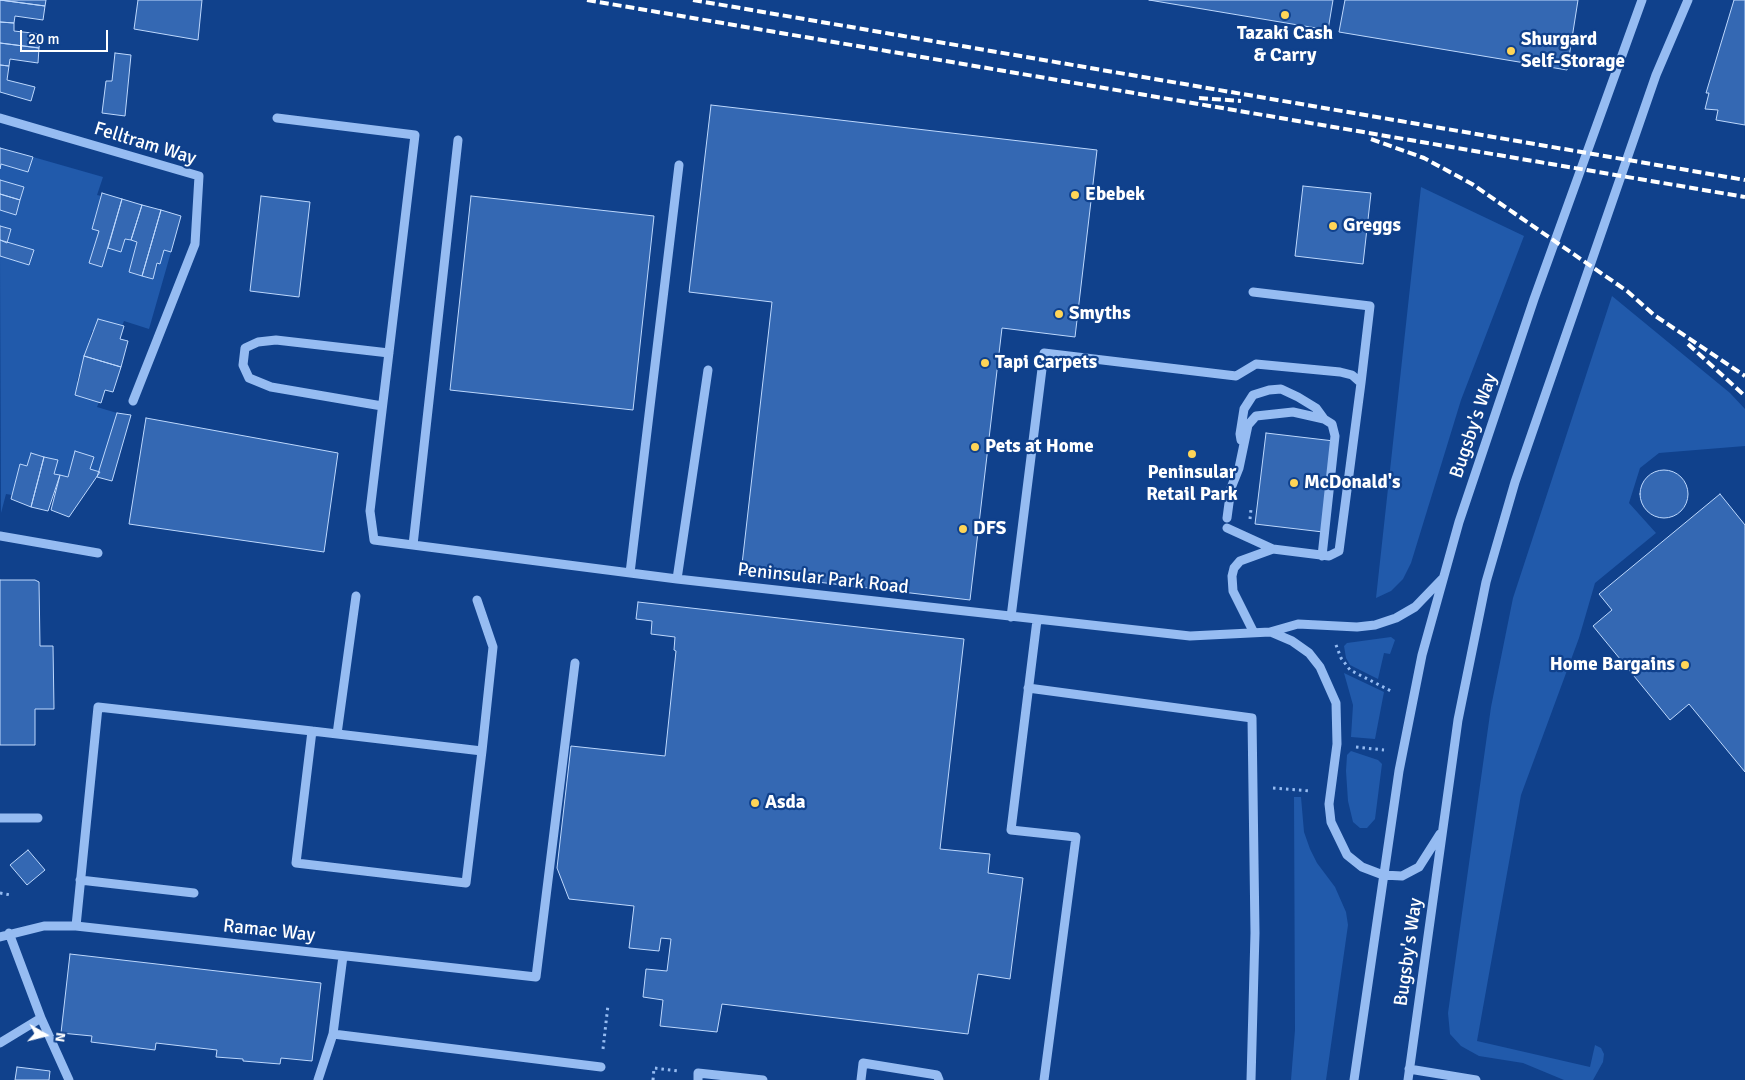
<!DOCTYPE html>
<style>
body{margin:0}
#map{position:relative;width:1745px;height:1080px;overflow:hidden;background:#10418c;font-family:Signika,sans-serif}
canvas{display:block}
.north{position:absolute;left:20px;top:1010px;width:50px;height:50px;-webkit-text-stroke:4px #10418c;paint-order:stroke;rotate:98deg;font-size:14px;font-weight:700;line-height:20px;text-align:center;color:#fff}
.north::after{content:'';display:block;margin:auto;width:18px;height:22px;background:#fff;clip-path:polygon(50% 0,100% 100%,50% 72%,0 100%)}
.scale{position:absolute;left:20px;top:30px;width:88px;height:22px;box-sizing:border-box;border:2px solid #fff;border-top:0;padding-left:6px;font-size:15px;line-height:18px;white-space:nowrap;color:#fff;-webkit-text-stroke:4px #10418c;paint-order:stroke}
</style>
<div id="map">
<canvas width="1745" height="1080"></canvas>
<div class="north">N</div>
<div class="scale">20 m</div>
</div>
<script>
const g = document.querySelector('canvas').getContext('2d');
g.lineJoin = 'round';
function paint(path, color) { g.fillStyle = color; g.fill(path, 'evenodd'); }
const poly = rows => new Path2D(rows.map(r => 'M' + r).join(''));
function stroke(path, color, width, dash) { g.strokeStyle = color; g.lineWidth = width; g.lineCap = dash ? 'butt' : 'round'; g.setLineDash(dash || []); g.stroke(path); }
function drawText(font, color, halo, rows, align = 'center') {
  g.font = font + ' Signika,sans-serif'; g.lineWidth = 4.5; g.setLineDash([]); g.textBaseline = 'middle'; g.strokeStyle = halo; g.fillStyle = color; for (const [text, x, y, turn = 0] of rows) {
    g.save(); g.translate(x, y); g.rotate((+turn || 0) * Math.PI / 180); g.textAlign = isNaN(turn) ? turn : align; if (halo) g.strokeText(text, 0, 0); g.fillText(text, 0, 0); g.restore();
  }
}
const green = poly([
 [33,157,103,177,97,195,101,196,92,229,99,231,89,263,102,267,108,248,121,252,125,239,137,242,129,272,152,279,164,250,171,252,149,329,124,321,122,326,98,319,94,331,92,331,77,381,99,402,97,407,117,413,100,472,90,469,93,457,75,452,68,477,60,475,54,474,57,460,31,453,27,466,20,465,12,495,6,494,1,513,0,256,29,265,34,251,7,243,11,229,0,226,0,210,16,214,24,188,0,180,0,169,1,164,28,172],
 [1421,187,1524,236,1461,400,1411,563,1403,579,1391,591,1376,598],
 [1612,296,1730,393,1745,409,1745,446,1659,453,1640,468,1629,503,1656,533,1595,583,1579,638,1521,795,1477,1041,1590,1067,1595,1045,1601,1048,1604,1054,1603,1062,1593,1080,1564,1080,1523,1063,1479,1056,1461,1046,1450,1034,1448,1013,1491,707,1513,598],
 [1391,637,1395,640,1390,654,1384,653,1378,679,1350,665,1346,658,1344,646,1347,643],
 [1344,673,1384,692,1375,739,1351,737,1353,705],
 [1351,751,1378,760,1382,764,1375,819,1367,828,1360,828,1353,822,1348,801,1346,771,1347,755],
 [1294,797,1301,797,1304,832,1310,849,1317,863,1335,887,1346,912,1348,925,1326,1080,1291,1080,1295,1030]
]);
const building = poly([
 [0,0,46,0,45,6,0,0],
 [0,0,45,6,43,20,15,16,14,23,0,22,0,0],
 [138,0,202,0,198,40,134,29,138,0],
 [1149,0,1333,0,1328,30,1149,0],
 [1345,0,1578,0,1567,70,1339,32,1345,0],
 [1734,0,1745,0,1745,125,1716,120,1718,110,1705,109,1709,93,1706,93,1734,0],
 [0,22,14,23,14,31,41,34,39,48,0,43,0,22],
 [0,43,39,48,38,63,10,59,9,66,0,65,0,43],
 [115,53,131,55,125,116,102,113,106,81,112,81,115,53],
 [0,65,9,66,7,80,35,87,31,101,0,92,0,65],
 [711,105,1097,150,1075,337,1002,328,970,600,741,573,772,302,689,292,711,105],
 [0,148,33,157,28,172,1,164,0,169,0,148],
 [0,180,24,187,20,200,0,194,0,180],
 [1303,186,1371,193,1363,264,1295,256,1303,186],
 [102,193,122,199,102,267,89,263,99,231,92,229,102,193],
 [0,194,20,200,16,215,0,210,0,194],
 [261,196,310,202,299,297,250,291,261,196],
 [471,196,654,216,633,410,450,390,471,196],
 [122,199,142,205,131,240,125,239,121,252,108,248,122,199],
 [142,205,161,210,142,276,129,272,137,242,131,240,142,205],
 [161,210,181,216,171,252,164,250,160,264,157,263,153,279,142,276,161,210],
 [0,226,11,229,7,243,0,240,0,226],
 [0,240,34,250,29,265,0,256,0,240],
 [98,319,124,326,120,339,128,341,121,367,84,356,98,319],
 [84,356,121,367,113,392,105,390,101,403,75,395,84,356],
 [117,413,131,415,112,481,97,477,117,413],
 [146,418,338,453,324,552,129,524,146,418],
 [1266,433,1334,441,1323,532,1255,524,1266,433],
 [75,451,94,457,90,469,100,472,69,517,51,510,60,475,68,477,75,451],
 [31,453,44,457,31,507,11,499,20,464,27,466,31,453],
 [44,457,58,460,54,474,60,475,48,511,31,507,44,457],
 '1640 494a24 24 0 1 1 48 0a24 24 0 1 1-48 0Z',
 [1720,494,1745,525,1745,772,1689,704,1670,720,1593,626,1612,610,1599,594,1720,494],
 [0,580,35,580,39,582,40,646,53,646,54,709,35,709,35,745,0,745,0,580],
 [638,602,964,639,940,849,990,854,988,873,1023,878,1010,979,978,974,968,1034,722,1004,717,1032,660,1026,663,1000,643,997,646,969,667,971,671,939,661,938,659,951,629,948,634,906,569,899,557,868,571,746,665,756,676,651,674,650,675,637,651,634,652,621,636,619,638,602],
 [28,850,45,870,27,885,10,865,28,850],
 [70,954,321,983,312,1061,281,1058,280,1064,243,1061,243,1059,216,1057,217,1050,156,1043,155,1050,91,1042,92,1036,61,1033,70,954],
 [17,1067,50,1071,49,1080,15,1080,17,1067]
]);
const path = poly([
 [1250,519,1251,509],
 [1336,645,1341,658,1350,670,1391,691],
 [1356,747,1384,750],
 [1273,788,1310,791],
 [0,893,11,895],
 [603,1049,608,1005],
 [653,1080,654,1068,679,1071]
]);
const minor = poly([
 [0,118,199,176,195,244,133,401],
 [277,118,415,135,370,511,374,540,677,579,1190,636,1270,632,1298,624,1357,627,1375,625,1396,618,1415,607,1442,579],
 [1253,292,1370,306,1361,383],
 [382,406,271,387,249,378,243,365,245,348,258,342,276,340,389,353],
 [1241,440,1240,434,1244,409,1253,395,1269,390,1281,389,1298,397,1316,408,1324,419],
 [1227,518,1231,488,1239,468,1248,425,1256,416,1293,412,1324,419,1332,424,1335,436,1322,556],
 [0,536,98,553],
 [413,545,458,140],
 [630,573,679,165],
 [677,579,708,370],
 [477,600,493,647,482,751],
 [1011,617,1044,353,1236,376,1256,364,1340,372,1352,375,1361,383,1339,551,1329,556,1273,549,1227,528],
 [1037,620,1011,830,1076,837,1044,1080],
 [1271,632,1292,641,1309,653,1320,667,1336,703,1337,744,1329,804,1331,822,1347,855,1362,867,1383,875,1402,876,1419,867,1440,834],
 [1254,633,1233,591,1232,576,1234,568,1240,561,1273,549],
 [1028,688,1252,718,1255,933,1251,1080],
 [337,734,356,596],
 [0,818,38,818],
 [80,880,194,893],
 [76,926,98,707,312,731,482,751,466,883,296,863,312,731],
 [9,933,41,1018,69,1080],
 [0,937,44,926,76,926,536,977,575,663],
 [333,1034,601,1067],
 [0,1043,41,1018],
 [1409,1069,1476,1080],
 [318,1080,333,1034,343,956],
 [698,1080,698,1073,763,1080],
 [861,1080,863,1063,937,1075,939,1080],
 [1354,1080,1399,771,1422,655,1459,522,1534,299,1642,0],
 [1408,1080,1458,720,1486,582,1515,482,1656,75,1688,0]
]);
const rail = poly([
 [587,0,1745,197],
 [693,0,1745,180],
 [1199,98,1241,101],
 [1371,139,1424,158,1472,184,1627,291,1654,315,1745,376],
 [1688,344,1745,396]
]);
const markers = [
 [1285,15,5,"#ffd557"],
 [1511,51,5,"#ffd557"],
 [1075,195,5,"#ffd557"],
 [1333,226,5,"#ffd557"],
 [1059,314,5,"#ffd557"],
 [985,363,5,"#ffd557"],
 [975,447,5,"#ffd557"],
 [1192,454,5,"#ffd557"],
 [1294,483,5,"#ffd557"],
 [963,529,5,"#ffd557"],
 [1685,665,5,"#ffd557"],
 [755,803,5,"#ffd557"]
];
const poiNames = [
 ["Tazaki Cash",1285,34,"center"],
 ["& Carry",1285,56,"center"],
 ["Shurgard",1521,40],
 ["Self-Storage",1521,62],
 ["Ebebek",1085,195],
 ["Greggs",1343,226],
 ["Smyths",1069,314],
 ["Tapi Carpets",995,363],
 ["Pets at Home",985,447],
 ["Peninsular",1192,473,"center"],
 ["Retail Park",1192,495,"center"],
 ["McDonald's",1304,483],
 ["DFS",973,529],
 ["Home Bargains",1675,665,"right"],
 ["Asda",765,803]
];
const streetNames = [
 ["Felltram Way",145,144,17],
 ["Bugsby's Way",1474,426,-71],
 ["Peninsular Park Road",823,579,6],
 ["Ramac Way",269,931,6],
 ["Bugsby's Way",1409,952,-82]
];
paint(green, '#215aab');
paint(building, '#3468b3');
stroke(building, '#bdd8fd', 1);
stroke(path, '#96bcf2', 3, [2.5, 4]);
stroke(minor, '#96bcf2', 9);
stroke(rail, '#fff', 4, [9, 4]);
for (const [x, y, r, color] of markers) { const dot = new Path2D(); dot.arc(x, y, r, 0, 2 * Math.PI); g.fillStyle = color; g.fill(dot); stroke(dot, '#10418c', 2); }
drawText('bold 19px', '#fff', '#10418c', poiNames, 'left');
drawText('19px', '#fff', '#10418c', streetNames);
</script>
